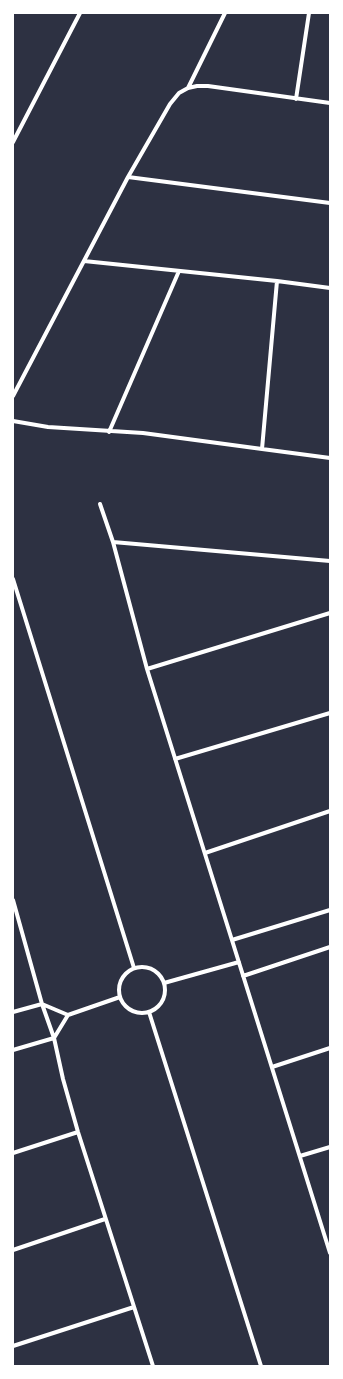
<!DOCTYPE html>
<style>
body{margin:0}
#map{position:relative;width:343px;height:1379px;overflow:hidden;background:#2d3142;font-family:Quicksand,sans-serif}
canvas{display:block}
.frame{position:absolute;inset:0;border:14px solid #fff;pointer-events:none}
</style>
<div id="map">
<canvas width="343" height="1379"></canvas>
<div class="frame"></div>
</div>
<script>
const g = document.querySelector('canvas').getContext('2d');
g.lineJoin = 'round';
const poly = rows => new Path2D(rows.map(r => 'M' + r).join(''));
function stroke(path, color, width, dash) { g.strokeStyle = color; g.lineWidth = width; g.lineCap = dash ? 'butt' : 'round'; g.setLineDash(dash || []); g.stroke(path); }
const minor = poly([
 [188,88,225,13],
 [296,99,309,13],
 [13,142,80,13],
 [128,177,330,203],
 [84,261,277,281],
 [330,288,277,281,262,449,330,458],
 [13,396,128,177,170,104,179,93,188,88,197,86,208,86,330,103],
 [13,421,48,427,143,433,262,449],
 [109,432,179,271],
 [100,504,113,542,147,669,330,1253],
 [113,542,330,561],
 [13,579,134,968],
 [147,669,330,613],
 [175,759,330,713],
 [205,853,330,811],
 [13,900,42,1004,54,1038,63,1079,78,1132,153,1366],
 [232,940,330,910],
 '119 990a23 23 0 1 1 46 0a23 23 0 1 1-46 0Z',
 [243,976,330,947],
 [164,983,239,962],
 [13,1012,42,1004,68,1015],
 [149,1012,261,1366],
 [13,1050,54,1038,68,1015,120,997],
 [272,1067,330,1048],
 [13,1153,78,1132],
 [300,1156,330,1147],
 [13,1250,105,1219],
 [13,1346,134,1307]
]);
stroke(minor, '#fff', 4);
</script>
